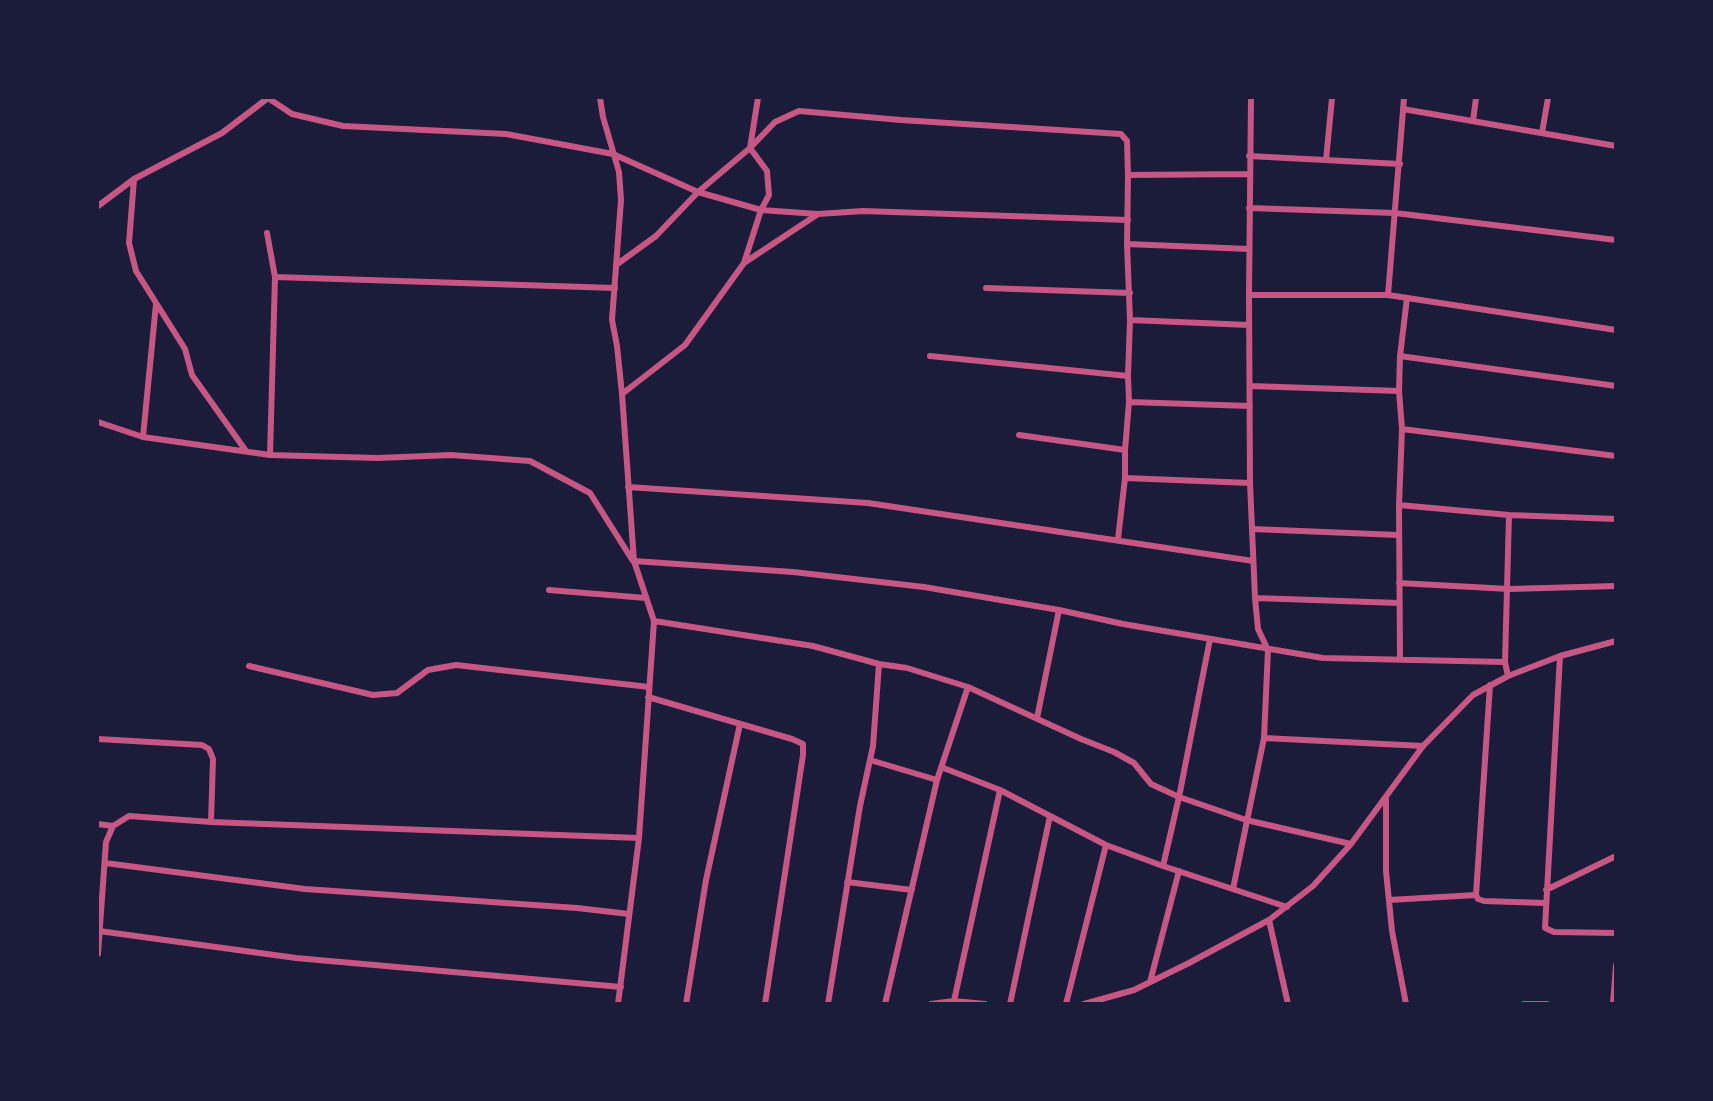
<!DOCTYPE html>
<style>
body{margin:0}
#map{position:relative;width:1713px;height:1101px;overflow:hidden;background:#1b1b3a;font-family:"PT Sans Narrow",sans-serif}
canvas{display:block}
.frame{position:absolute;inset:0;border:99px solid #1b1b3a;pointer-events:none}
</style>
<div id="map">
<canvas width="1713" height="1101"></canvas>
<div class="frame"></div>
</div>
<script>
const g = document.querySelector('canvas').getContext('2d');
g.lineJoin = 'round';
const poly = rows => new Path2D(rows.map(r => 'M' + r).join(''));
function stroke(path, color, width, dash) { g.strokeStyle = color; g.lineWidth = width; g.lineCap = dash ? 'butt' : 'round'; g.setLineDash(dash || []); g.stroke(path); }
const minor = poly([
 [268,98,292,114,343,126,506,134,613,154,698,192,761,210,818,214],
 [600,98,603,117,619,172,621,200,612,320,617,346,622,394,634,561,654,621,639,838,618,1004],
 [1403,109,1616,146],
 [1473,121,1476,98],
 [1542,133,1548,98],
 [1249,156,1400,164],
 [1326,160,1332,98],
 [1128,175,1249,174],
 [134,179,129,243,136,271,185,349,192,375,246,451],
 [98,206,134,179,222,133,268,98],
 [1249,208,1395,213,1616,240],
 [267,233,275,277,270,455],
 [1127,244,1249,249],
 [744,263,761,210,769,195,767,171,750,148,758,98],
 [616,265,656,236,698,192,750,148,775,122,799,111,901,120,1121,134,1127,141,1128,175,1127,244,1130,320,1128,376,1129,402,1125,450,1125,478,1118,539],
 [275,277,615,288],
 [986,288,1130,293],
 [1249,295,1388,295,1616,330],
 [1388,295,1404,98],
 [1130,320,1249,325],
 [930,356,1128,376],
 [1400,356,1616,386],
 [1250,386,1399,391],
 [622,394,685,345,744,263,818,214,863,211,1128,220],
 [1129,402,1250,406],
 [98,422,143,437,270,455,378,458,451,455,530,461,590,493,633,561],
 [1402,429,1616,456],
 [1019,435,1125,450],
 [143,437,156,304],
 [1125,478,1250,483],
 [628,487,868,503,1253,561],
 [1399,505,1402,429,1399,391,1400,356,1407,298],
 [1252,529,1398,535],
 [634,561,793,572,924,587,1059,610,1123,624,1323,658,1505,662],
 [1399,583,1509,589,1616,586],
 [549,590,646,598],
 [1255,598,1399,603],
 [654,621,813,646,879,664,907,668,968,687,1081,739,1114,752,1134,763,1151,784,1179,797,1246,820,1351,844],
 [1560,656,1545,928,1554,932,1616,933],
 [1400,659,1399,505,1509,515,1616,519],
 [249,666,373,695,397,693,428,670,456,665,649,687],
 [1508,676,1505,662,1509,515],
 [1490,685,1476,895,1478,899,1484,901,1545,903],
 [648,697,792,739,803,744,803,755,765,1004],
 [1037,718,1059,610],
 [1264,738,1423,746],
 [98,739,202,745,209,749,213,759,211,822],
 [870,760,937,780],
 [941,767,1000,790,1106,845,1163,866,1287,907],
 [1386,799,1386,871,1392,931,1406,1004],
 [98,824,113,826],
 [105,863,305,889,577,908,629,914],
 [1163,866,1179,797,1210,639],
 [847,882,912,890],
 [1233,889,1264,738,1268,650,1258,629,1255,598,1250,483,1249,295,1251,98],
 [1546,890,1616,856],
 [1389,900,1476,895],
 [1269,920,1288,1004],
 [99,931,296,958,621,987],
 [98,954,106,842,113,826,129,816,211,822,639,838],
 [1150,982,1179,871],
 [954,1001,1000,790],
 [686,1004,706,880,740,724],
 [828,1004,860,806,873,746,879,664],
 [885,1004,937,780,968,687],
 [931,1004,954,1001,985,1004],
 [1010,1004,1050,816],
 [1066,1004,1106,845],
 [1084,1004,1134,990,1189,963,1269,920,1313,886,1351,844,1423,746,1473,695,1508,676,1560,656,1616,641],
 [1524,1004,1547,1004],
 [1613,1004,1616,965]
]);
stroke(minor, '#c65784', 6);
</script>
